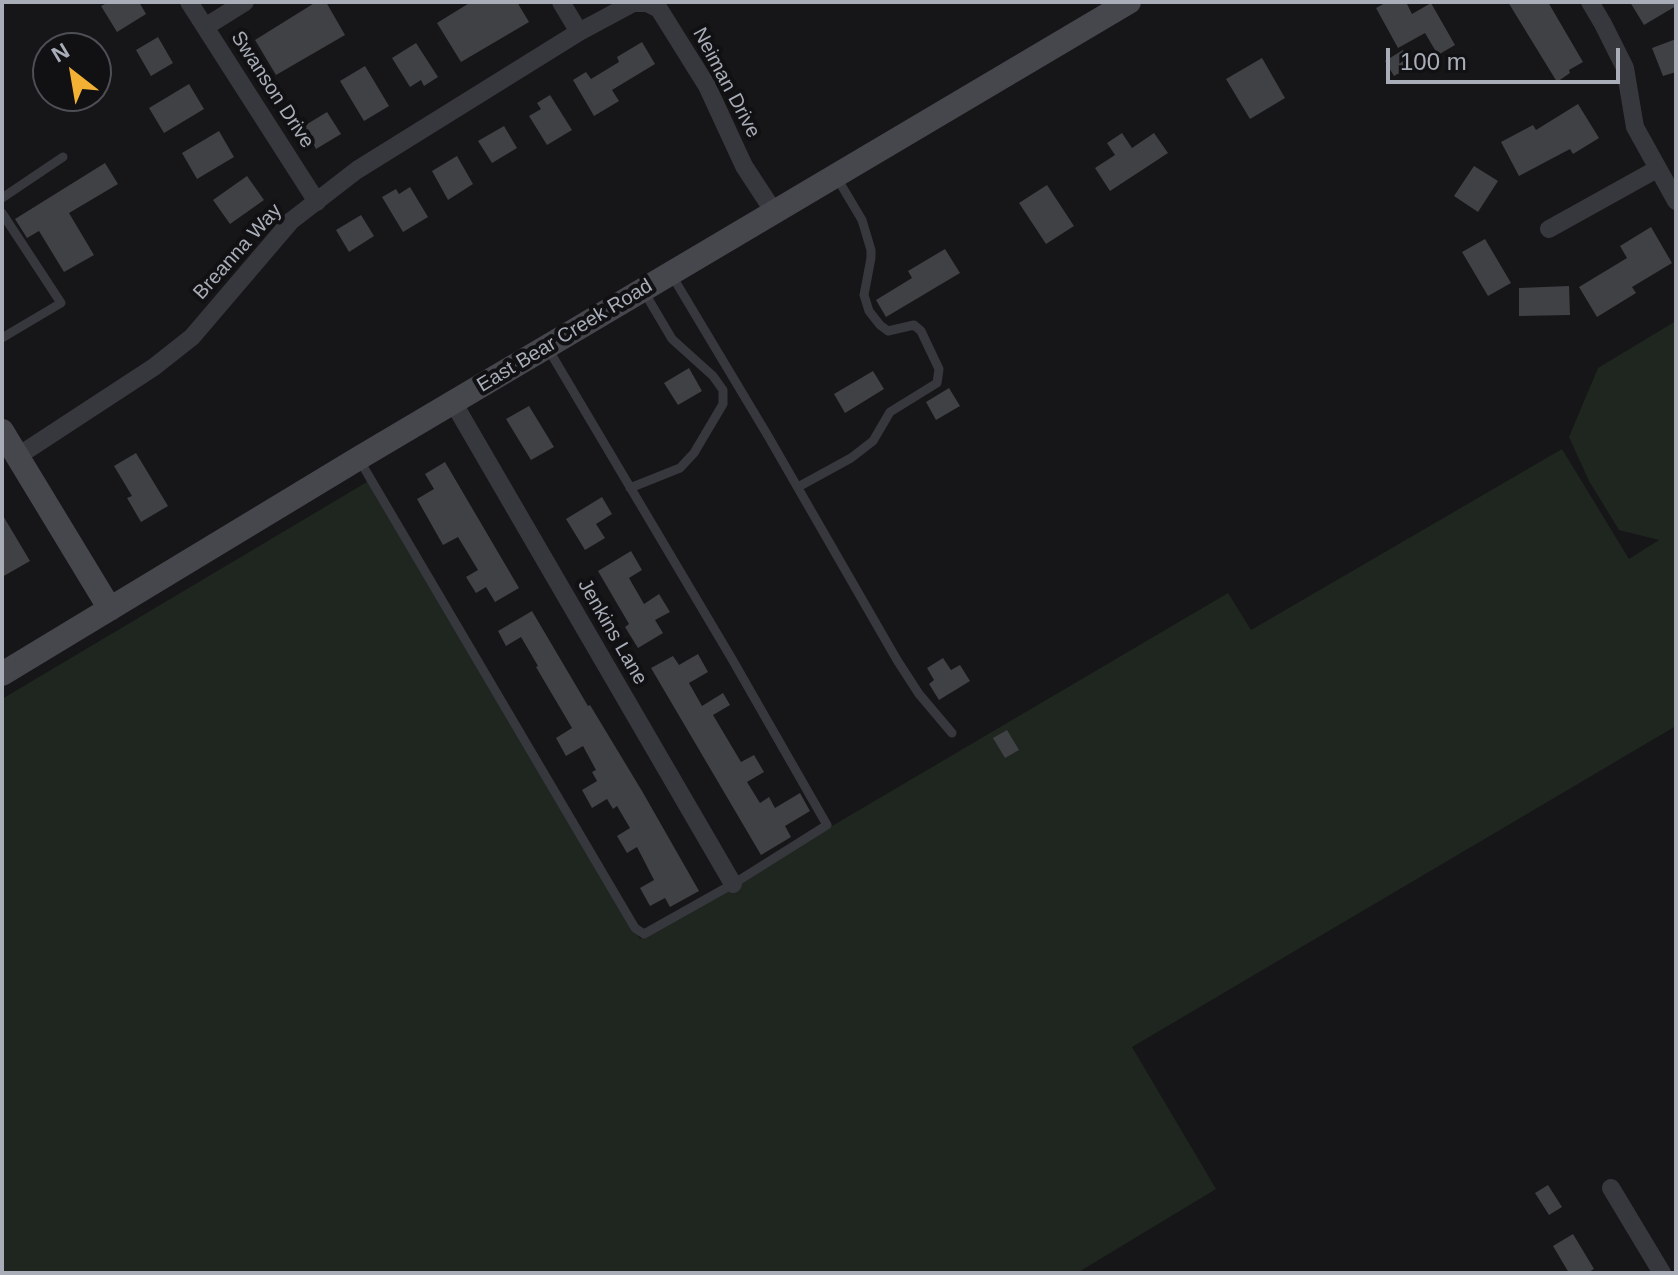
<!DOCTYPE html>
<style>
body{margin:0}
#map{position:relative;width:1678px;height:1275px;overflow:hidden;background:#161618;font-family:Arial,sans-serif}
canvas{display:block}
.frame{position:absolute;inset:0;border:4px solid #a8adb8;pointer-events:none}
.north{position:absolute;left:32px;top:32px;width:80px;height:80px;box-sizing:border-box;background:#111113;border:2px solid #4d4f55;border-radius:50%;rotate:329deg;font-size:22px;font-weight:700;line-height:32px;text-align:center;color:#a8adb8}
.north::after{content:'';display:block;margin:auto;width:28px;height:36px;background:#f2b134;clip-path:polygon(50% 0,100% 100%,50% 72%,0 100%)}
.scale{position:absolute;left:1386px;top:48px;width:234px;height:36px;box-sizing:border-box;border:4px solid #a8adb8;border-top:0;padding-left:10px;font-size:24px;line-height:28px;white-space:nowrap;color:#a8adb8;-webkit-text-stroke:6px #111113;paint-order:stroke}
</style>
<div id="map">
<canvas width="1678" height="1275"></canvas>
<div class="frame"></div>
<div class="north">N</div>
<div class="scale">100 m</div>
</div>
<script>
const g = document.querySelector('canvas').getContext('2d');
g.lineJoin = 'round';
function paint(path, color) { g.fillStyle = color; g.fill(path, 'evenodd'); }
const poly = rows => new Path2D(rows.map(r => 'M' + r).join(''));
function stroke(path, color, width, dash) { g.strokeStyle = color; g.lineWidth = width; g.lineCap = dash ? 'butt' : 'round'; g.setLineDash(dash || []); g.stroke(path); }
function drawText(font, color, halo, rows, align = 'center') {
  g.font = font + ' Arial,sans-serif'; g.lineWidth = 8; g.setLineDash([]); g.textBaseline = 'middle'; g.strokeStyle = halo; g.fillStyle = color; for (const [text, x, y, turn = 0] of rows) {
    g.save(); g.translate(x, y); g.rotate((+turn || 0) * Math.PI / 180); g.textAlign = isNaN(turn) ? turn : align; if (halo) g.strokeText(text, 0, 0); g.fillText(text, 0, 0); g.restore();
  }
}
const green = poly([
 [1676,321,1676,726,1132,1047,1216,1189,1077,1273,2,1273,2,699,372,479,640,939,1228,593,1251,630,1562,449,1629,559,1659,540,1619,530,1589,481,1569,437,1598,368]
]);
const building = poly([
 [109,2,139,2,146,14,117,32,101,6],
 [316,2,326,2,345,35,276,75,255,40],
 [471,2,517,2,529,22,461,62,437,23],
 [1387,2,1406,2,1412,14,1431,3,1455,45,1438,55,1425,33,1398,48,1376,8],
 [1508,2,1548,2,1583,62,1569,70,1570,73,1557,82],
 [1630,2,1676,2,1676,6,1644,25],
 [158,37,173,63,151,76,136,50],
 [1676,39,1676,72,1663,76,1652,48],
 [642,42,655,64,612,90,619,101,594,116,573,80,586,72,591,79,619,62,617,57],
 [416,43,438,77,424,86,421,80,410,87,392,58],
 [1403,50,1412,66,1394,76,1385,61],
 [1262,58,1285,98,1250,119,1226,79],
 [365,66,389,106,364,121,340,81],
 [189,84,204,109,164,133,149,108],
 [550,95,572,130,547,145,529,116,541,109,537,103],
 [1578,104,1599,138,1573,154,1570,149,1519,176,1501,142,1533,125,1536,130],
 [327,112,341,134,316,149,304,126],
 [504,126,517,148,492,163,478,141],
 [219,131,234,157,197,179,182,153],
 [1122,133,1132,148,1154,133,1168,153,1110,191,1095,168,1115,155,1107,143],
 [457,156,473,184,448,200,432,171],
 [105,163,118,184,69,213,94,255,64,272,39,231,27,238,15,219],
 [1474,166,1498,181,1478,212,1454,196],
 [247,176,264,200,230,224,213,200],
 [1047,185,1074,226,1046,244,1019,203],
 [410,187,428,217,403,232,382,197,396,189,399,194],
 [361,215,374,236,349,252,336,230],
 [1651,227,1672,263,1632,287,1636,293,1597,317,1579,287,1627,258,1620,246],
 [1485,239,1511,283,1488,296,1462,252],
 [945,249,960,273,886,317,876,300,912,278,908,271],
 [1569,286,1570,315,1519,316,1519,288],
 [689,368,702,391,678,405,664,383],
 [873,371,884,389,845,413,834,394],
 [949,388,960,406,936,420,926,402],
 [529,406,554,447,531,460,506,419],
 [136,453,168,506,141,522,127,498,132,496,114,466],
 [445,462,519,588,495,602,486,587,476,593,466,577,478,570,458,537,443,545,417,499,434,489,425,474],
 [602,497,612,514,596,524,605,538,585,550,566,519],
 [2,514,30,561,2,577],
 [631,551,642,570,629,578,644,604,659,594,670,612,655,620,663,633,638,648,625,627,629,624,598,571],
 [532,611,588,706,590,705,642,791,699,891,670,907,665,898,650,906,640,888,654,880,637,847,627,853,617,836,630,828,617,806,613,809,607,799,592,808,582,790,597,781,592,772,596,770,583,746,566,756,556,738,572,728,536,667,538,666,521,637,506,646,498,631],
 [698,654,708,672,689,683,702,706,723,693,730,705,713,715,741,762,754,755,764,772,747,782,760,803,769,797,775,808,800,793,810,811,785,826,791,837,761,855,651,668,673,656,679,665],
 [943,658,951,670,960,665,970,681,939,700,929,684,934,680,927,668],
 [1007,730,1019,750,1005,758,993,738],
 [1548,1185,1562,1207,1549,1215,1535,1193],
 [1573,1234,1594,1269,1587,1273,1569,1273,1553,1246]
]);
const lane = poly([
 [2,198,63,157],
 [2,213,61,303,2,338],
 [671,274,768,436,897,660,919,694,952,733],
 [360,461,635,928,644,934,733,884,827,825,732,659,547,347],
 [798,487,851,458,873,441,890,412,937,383,939,369,921,331,914,325,888,331,880,325,869,311,864,295,871,258,871,250,862,220,837,178],
 [630,488,680,468,694,453,723,404,723,390,713,376,672,339,643,290]
]);
const street = poly([
 [189,2,317,202],
 [561,2,579,32],
 [1590,2,1603,24,1625,68,1635,127,1676,201],
 [205,27,245,2],
 [1549,229,1657,169],
 [453,402,733,884],
 [18,456,154,367,192,337,291,221,357,170,579,32,633,3,647,3,659,9,707,86,744,166,774,212],
 [1611,1188,1662,1273]
]);
const secondary = poly([
 [2,431,110,609],
 [2,674,359,458,1129,2]
]);
const streetNames = [
 ["Neiman Drive",726,83,62],
 ["Swanson Drive",272,90,57],
 ["Breanna Way",238,252,-48],
 ["East Bear Creek Road",565,336,-31],
 ["Jenkins Lane",612,632,60]
];
paint(green, '#1e261f');
paint(building, '#404145');
stroke(lane, '#37383d', 9);
stroke(street, '#37383d', 18);
stroke(secondary, '#45474d', 24);
drawText('20px', '#a8adb8', '#111113', streetNames);
</script>
